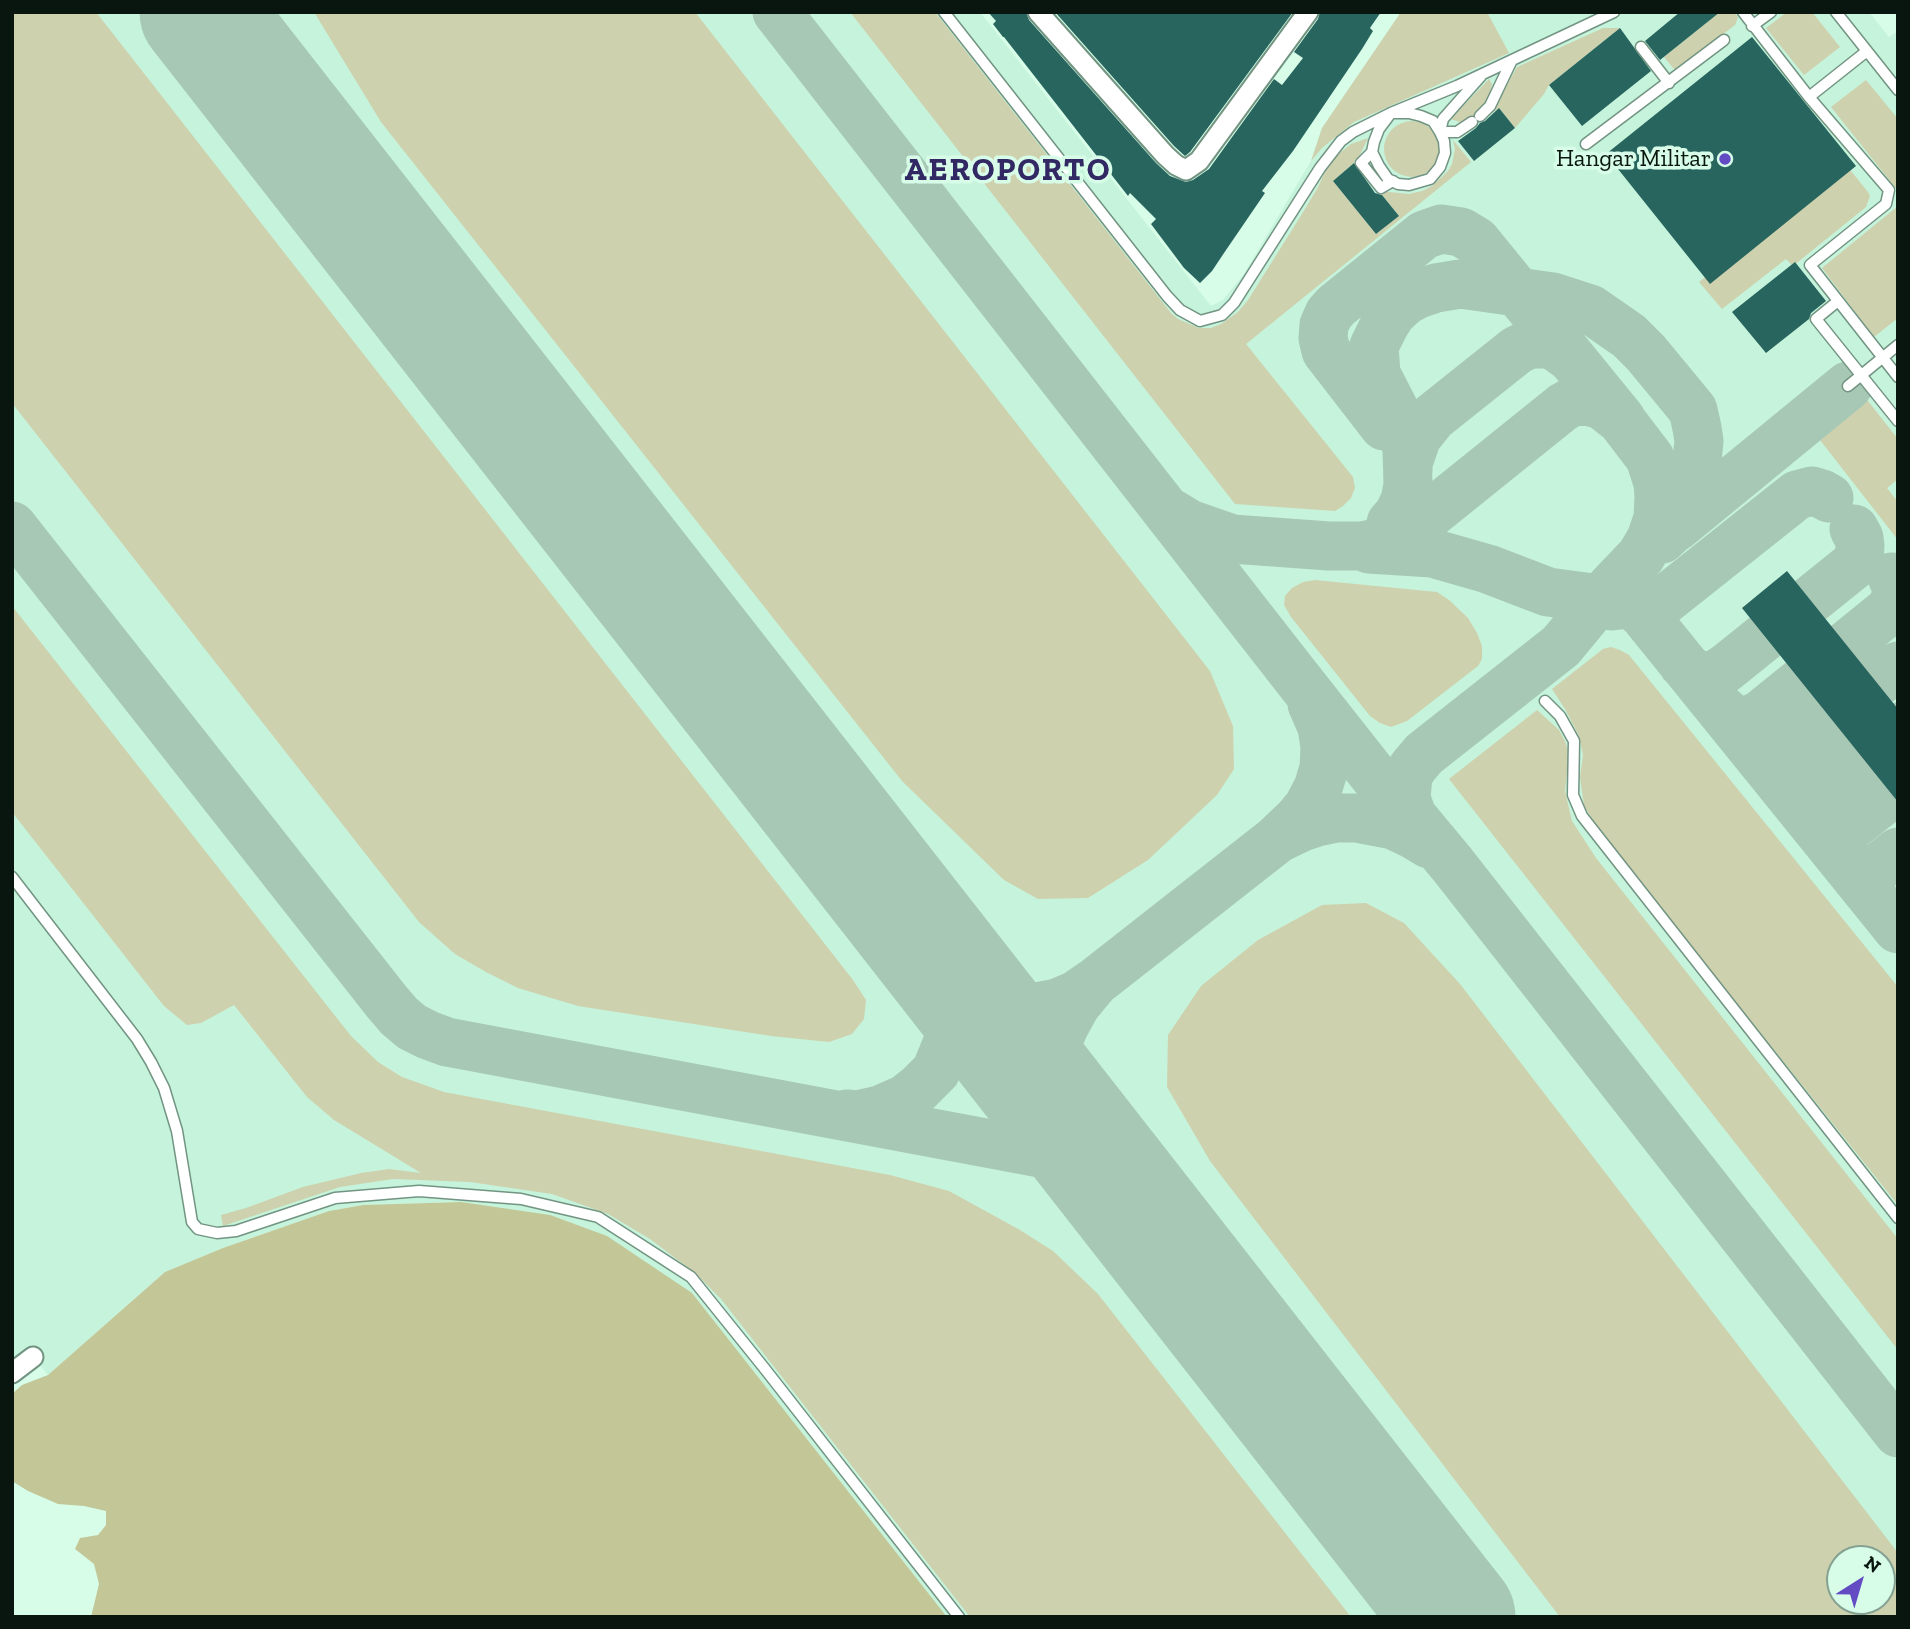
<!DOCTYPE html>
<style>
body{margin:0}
#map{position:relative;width:1910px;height:1629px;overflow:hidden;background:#d7fde8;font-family:"Zilla Slab",serif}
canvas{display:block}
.frame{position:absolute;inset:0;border:14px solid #091610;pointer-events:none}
.north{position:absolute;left:1826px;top:1545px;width:70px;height:70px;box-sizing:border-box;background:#d7fde8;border:2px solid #85a192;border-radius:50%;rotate:37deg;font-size:19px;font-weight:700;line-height:28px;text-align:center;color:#091610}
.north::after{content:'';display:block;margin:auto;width:24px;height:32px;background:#624bc3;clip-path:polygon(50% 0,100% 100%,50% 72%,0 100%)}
</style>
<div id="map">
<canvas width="1910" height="1629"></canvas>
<div class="frame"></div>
<div class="north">N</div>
</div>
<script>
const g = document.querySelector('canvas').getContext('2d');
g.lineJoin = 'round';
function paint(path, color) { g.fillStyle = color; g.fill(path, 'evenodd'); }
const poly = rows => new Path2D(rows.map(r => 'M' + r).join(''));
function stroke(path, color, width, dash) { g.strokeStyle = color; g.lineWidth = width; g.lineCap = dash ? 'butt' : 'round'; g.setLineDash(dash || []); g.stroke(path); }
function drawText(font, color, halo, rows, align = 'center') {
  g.font = font + ' "Zilla Slab",serif'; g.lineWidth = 7; g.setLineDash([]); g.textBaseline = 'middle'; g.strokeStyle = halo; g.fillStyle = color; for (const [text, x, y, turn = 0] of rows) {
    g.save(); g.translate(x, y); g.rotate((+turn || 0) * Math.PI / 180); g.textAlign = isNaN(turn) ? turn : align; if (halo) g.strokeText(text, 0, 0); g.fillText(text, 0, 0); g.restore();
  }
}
const built = poly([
 [12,12,980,12,1211,306,1223,300,1244,274,1311,161,1322,128,1401,12,1869,12,1889,37,1898,31,1898,1617,947,1617,692,1293,462,1202,363,1205,329,1211,223,1248,165,1272,48,1375,33,1357,12,1358],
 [1840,1559,1882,1559,1882,1601,1840,1601]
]);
const green = poly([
 [12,12,96,12,853,980,866,1000,864,1019,852,1034,829,1042,771,1036,578,1006,518,988,486,972,455,954,419,922,12,403],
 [314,12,695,12,1210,671,1233,726,1234,769,1217,795,1148,860,1088,898,1038,899,1004,880,902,781,381,122],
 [850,12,935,12,1171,313,1178,319,1199,328,1211,328,1221,324,1238,312,1248,300,1297,222,1317,189,1326,170,1335,157,1351,144,1368,138,1356,163,1355,162,1333,181,1376,234,1399,216,1379,191,1409,194,1422,191,1432,186,1448,171,1452,164,1455,149,1453,140,1471,162,1246,344,1353,477,1355,488,1351,498,1343,506,1335,511,1235,504],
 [1401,12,1487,12,1509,53,1354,122,1322,148,1311,161,1322,128],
 [1704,12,1734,12,1738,17,1737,20,1735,25,1678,69,1674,69,1664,57,1710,20],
 [1787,12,1812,12,1840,47,1804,75,1766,28],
 [1603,28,1620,28,1549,85,1544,94,1515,128,1499,108,1491,114,1517,67],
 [1489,79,1492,84,1490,93,1478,114,1465,124,1451,119],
 [1866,80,1898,119,1898,191,1831,107],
 '1384 149a28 28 0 1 1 56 0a28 28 0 1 1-56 0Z',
 [1847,166,1868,192,1870,196,1866,207,1793,266,1786,259,1722,309,1699,282],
 [1898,206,1898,318,1874,337,1822,268],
 [1864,396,1898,439,1898,479,1887,488,1898,502,1898,540,1820,440,1820,434,1824,429],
 [1315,580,1437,592,1449,600,1468,618,1477,633,1482,646,1482,659,1478,666,1407,721,1391,727,1380,723,1370,716,1291,617,1284,605,1285,596,1292,588,1303,582],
 [12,606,351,1036,378,1062,402,1077,444,1092,890,1175,949,1191,1020,1230,1053,1251,1098,1294,1351,1617,970,1617,721,1299,695,1273,650,1239,608,1214,552,1194,470,1182,393,1179,340,1187,223,1226,221,1215,246,1208,303,1187,361,1173,389,1169,421,1173,334,1120,307,1097,234,1005,201,1023,187,1025,164,1006,12,812],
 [1611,647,1620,650,1629,655,1898,987,1898,1205,1603,836,1584,806,1580,777,1583,755,1579,736,1565,709,1552,689,1603,649],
 [1537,710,1559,730,1565,741,1569,754,1565,791,1572,821,1596,858,1898,1239,1898,1350,1449,779],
 [1366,903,1404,923,1460,984,1898,1553,1898,1617,1560,1617,1210,1161,1167,1087,1168,1035,1201,986,1258,940,1322,905],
 [1840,1559,1882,1559,1882,1601,1840,1601]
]);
const forest = poly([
 [461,1202,550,1215,607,1236,692,1293,947,1617,91,1617,99,1584,94,1564,75,1549,80,1538,98,1535,106,1525,106,1511,84,1506,58,1504,28,1491,12,1481,12,1394,22,1385,48,1375,165,1272,223,1248,329,1211,363,1205]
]);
const taxiway = poly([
 [203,12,217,35],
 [777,12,1297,678,1375,777,1412,816,1452,864,1898,1433],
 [1384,426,1326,351,1323,338,1324,325,1329,314,1336,306,1424,235,1441,229,1461,232,1476,241,1621,419],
 [1408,471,1408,463,1417,437,1433,417,1517,350,1530,344,1548,344,1556,347,1570,357],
 [1171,513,1189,524,1232,539,1329,546,1363,546,1385,541,1409,531,1563,407,1572,402,1587,401,1602,405,1621,420,1650,458,1658,483,1659,497,1658,518,1651,539,1641,556,1599,600,1561,646,1424,754,1413,767,1408,776,1406,798,1412,816],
 [1391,523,1398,515,1405,501,1408,485,1407,449,1400,421,1376,374,1374,346,1385,324,1392,313,1405,301,1418,294,1436,288,1460,284,1553,297,1590,309,1629,336,1646,353,1684,399,1693,410,1697,428,1699,441,1697,461,1678,524,1662,539],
 [12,526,387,1002,399,1016,412,1027,428,1035,447,1042,1066,1158,1102,1174,1121,1189],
 [1676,527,1848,386],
 [1369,549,1432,553,1488,569,1548,592,1653,606,1661,603,1797,495,1812,491,1822,494,1829,498],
 [1612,606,1627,604,1634,606,1644,615,1898,929],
 [1683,664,1692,672,1702,676,1715,675,1726,668,1854,565,1859,558,1860,546,1859,538,1854,529],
 [1718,706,1733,719,1747,721,1760,715,1891,609,1896,597,1896,585,1892,577],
 [1751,747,1759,755,1766,758,1774,759,1783,757,1792,751,1898,666],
 [1783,786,1796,795,1811,795,1827,784,1898,727],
 [1813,824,1818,829,1831,833,1845,831,1898,789],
 [1277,839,1302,827,1317,822,1336,818,1356,818,1393,825,1414,835,1429,844],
 [1845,863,1854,870,1867,871,1879,867,1898,852],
 [929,945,966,984,980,994,999,1002,1036,1007,1057,1003,1076,995,1095,982,1276,840,1298,819,1308,807,1318,788,1324,768,1325,747,1322,727,1312,704],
 [1095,982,1076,1005,1065,1025,1059,1038,1054,1069,1058,1098,1063,1107,1114,1179],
 [847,1114,858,1115,880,1110,905,1099,919,1088,936,1071,947,1044,953,1024,953,1007,949,984,934,953]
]);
const runway = poly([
 [200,12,1455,1617]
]);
const building = poly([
 [988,12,1026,12,1029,20,1156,163,1170,176,1186,182,1193,180,1209,169,1274,79,1282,85,1303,58,1294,52,1318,19,1320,12,1381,12,1372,25,1370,28,1373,31,1362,49,1293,151,1262,191,1265,193,1224,253,1212,271,1200,283,1184,268,1151,224,1156,219,1130,193,1128,196,1004,37,1003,37,993,24,996,21],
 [1055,12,1293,12,1190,152,1185,156,1174,146],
 [1680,12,1720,12,1660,60,1645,41],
 [1620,28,1651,71,1582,126,1549,85],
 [1752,37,1856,166,1710,284,1606,154],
 [1499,108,1515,128,1474,161,1458,141,1476,128,1480,123,1485,121],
 [1354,163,1375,193,1382,195,1399,216,1376,234,1333,181],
 [1795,262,1826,301,1811,313,1809,319,1766,353,1732,312],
 [1787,571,1898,709,1898,802,1742,608]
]);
const service = poly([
 [944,12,1167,296,1180,310,1200,321,1222,315,1234,303,1320,168,1341,141,1353,132,1391,113,1457,86,1614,12],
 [1743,12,1809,97,1889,190,1886,204,1810,265,1898,377],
 [1836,12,1898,90],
 [1752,26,1771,12],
 [1641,47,1669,83],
 [1809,97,1867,51],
 [1391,113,1409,113,1421,116,1433,121,1440,132,1444,141,1445,153,1440,167,1430,179,1409,185,1398,184,1388,179,1379,166,1372,152,1374,142,1379,129,1391,113],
 [1480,116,1490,106,1512,60],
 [1472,122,1457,132,1440,132,1443,119,1481,76],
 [1586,144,1724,40],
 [1372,152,1361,163,1381,188,1393,181],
 [1838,301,1816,319,1898,421],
 [1848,386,1898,345],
 [1545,701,1560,716,1574,741,1573,795,1582,816,1898,1218],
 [12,877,137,1039,151,1062,164,1088,177,1131,192,1222,198,1229,217,1233,236,1231,335,1198,419,1191,521,1199,598,1217,691,1277,765,1369,959,1617]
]);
const minor = poly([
 [1038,12,1165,155,1176,165,1186,170,1199,161,1308,12],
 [12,1373,33,1357]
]);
const markers = [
 [1725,159,7,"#624bc3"]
];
const poiNames = [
 ["Hangar Militar",1711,159]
];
const districtNames = [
 ["AEROPORTO",1008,171]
];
paint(built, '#c6f3db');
paint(green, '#ced1ae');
paint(forest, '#c3c697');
stroke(taxiway, '#a8c8b6', 49);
stroke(runway, '#a8c8b6', 121);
paint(building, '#29655f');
stroke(service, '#729482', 13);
stroke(minor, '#729482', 23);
stroke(service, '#fff', 10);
stroke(minor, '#fff', 19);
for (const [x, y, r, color] of markers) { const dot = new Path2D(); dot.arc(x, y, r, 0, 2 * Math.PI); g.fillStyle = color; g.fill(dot); stroke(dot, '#d7fde8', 2.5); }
drawText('24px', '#091610', '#d7fde8', poiNames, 'right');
g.letterSpacing = '2px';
drawText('bold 32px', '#322863', '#d7fde8', districtNames);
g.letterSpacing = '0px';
</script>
